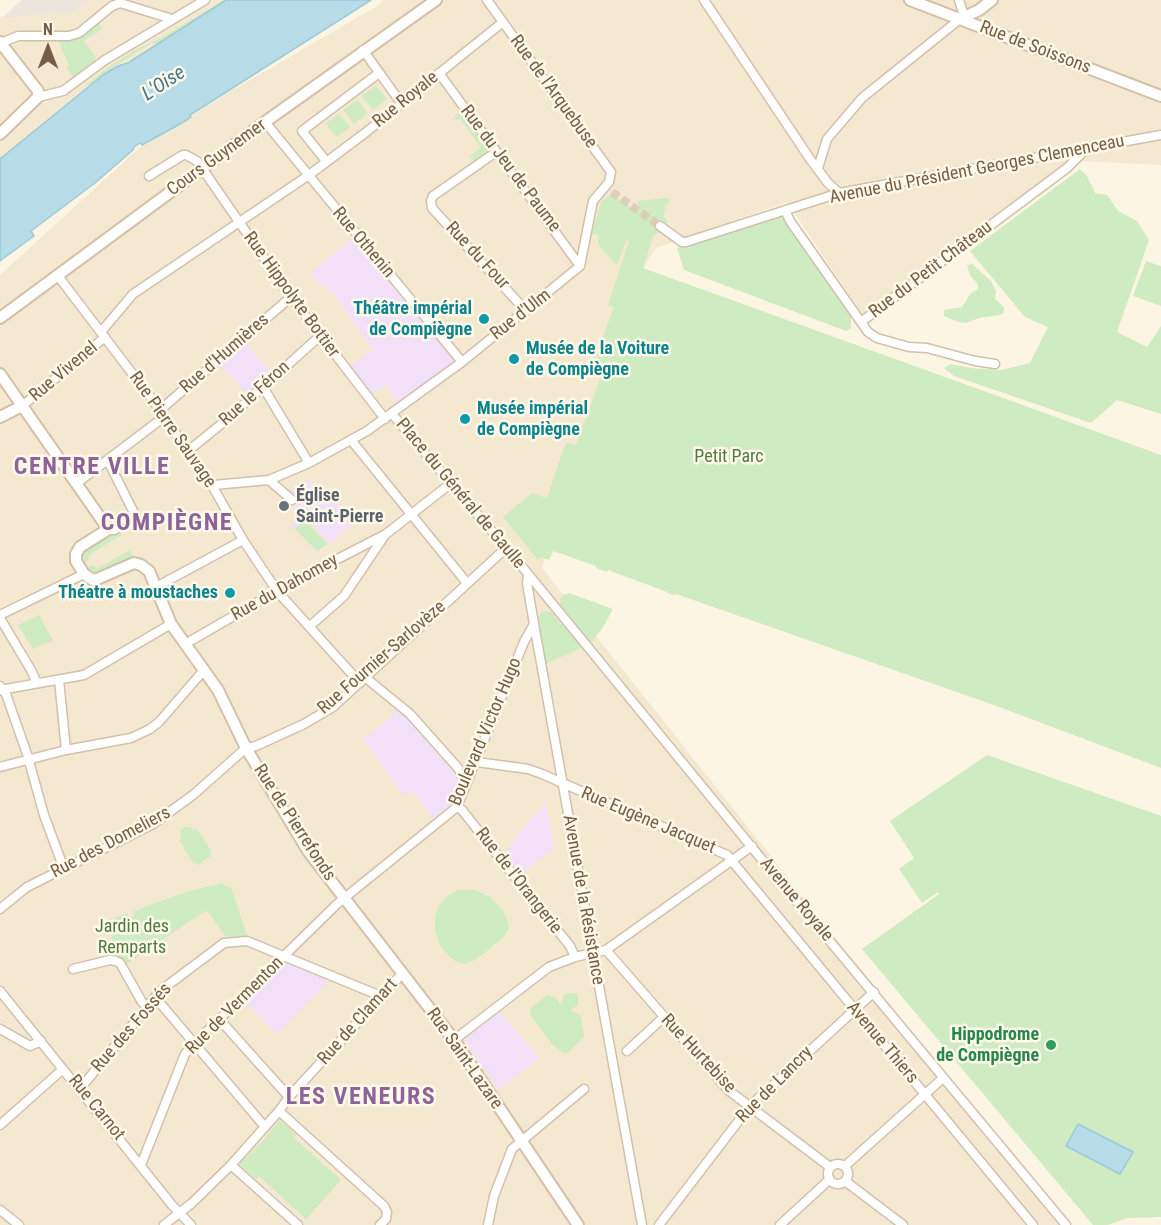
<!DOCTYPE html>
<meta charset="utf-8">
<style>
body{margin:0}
#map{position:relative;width:1161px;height:1225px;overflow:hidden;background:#fdf5e3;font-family:"Roboto Condensed",sans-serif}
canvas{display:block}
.north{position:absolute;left:18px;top:18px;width:60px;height:60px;-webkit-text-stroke:4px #fff9ea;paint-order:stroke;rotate:0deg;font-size:16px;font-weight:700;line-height:24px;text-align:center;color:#765d48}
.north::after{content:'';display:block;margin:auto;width:21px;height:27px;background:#765d48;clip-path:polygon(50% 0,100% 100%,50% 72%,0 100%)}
</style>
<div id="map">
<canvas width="1161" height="1225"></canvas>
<div class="north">N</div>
</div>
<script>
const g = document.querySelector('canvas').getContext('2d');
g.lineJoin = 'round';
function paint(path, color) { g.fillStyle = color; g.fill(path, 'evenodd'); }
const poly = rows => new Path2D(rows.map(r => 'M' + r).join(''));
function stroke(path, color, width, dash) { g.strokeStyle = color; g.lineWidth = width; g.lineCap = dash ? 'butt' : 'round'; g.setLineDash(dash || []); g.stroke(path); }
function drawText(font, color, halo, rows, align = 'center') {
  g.font = font + ' "Roboto Condensed",sans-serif'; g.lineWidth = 5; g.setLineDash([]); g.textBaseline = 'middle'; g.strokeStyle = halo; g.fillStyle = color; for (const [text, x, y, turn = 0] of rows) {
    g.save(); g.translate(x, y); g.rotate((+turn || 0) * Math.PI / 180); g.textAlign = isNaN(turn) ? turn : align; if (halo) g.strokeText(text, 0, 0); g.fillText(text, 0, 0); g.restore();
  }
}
const residential = poly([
 [90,0,226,0,128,63,118,66,103,75,0,159,0,17,55,12,67,14,73,12],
 [383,0,1161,0,1161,165,1081,161,864,317,787,202,656,248,630,289,542,568,1064,1225,0,1225,0,275,139,148,224,95,379,5]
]);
const industrial = poly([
 [22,0,90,0,73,12,67,14,55,12,2,18]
]);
const education = poly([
 [353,238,453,359,453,363,424,387,397,403,386,385,371,395,349,366,373,350,333,293,330,293,323,284,320,286,311,273],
 [244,343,272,373,248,395,219,365],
 [308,480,320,492,323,490,335,503,340,502,340,507,354,522,330,544,306,518,295,529,290,524,301,513,291,502,295,499,287,490,290,488,295,492],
 [400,709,458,778,453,803,433,819,413,791,404,796,362,738,381,726],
 [546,803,554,848,520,875,504,854,528,822],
 [288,962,329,980,277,1034,245,1001],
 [499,1012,540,1058,498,1090,465,1041,466,1038]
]);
const green = poly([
 [224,0,226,0,157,44,152,43,115,66,90,85,87,84,110,66,137,49,157,40],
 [98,22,102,29,84,41,97,59,73,77,66,68,69,65,57,39,77,39],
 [376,86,387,99,373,110,361,96],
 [357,100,368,113,354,124,343,110],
 [461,111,490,150,474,162,470,156,481,148,460,118,456,120,454,117],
 [339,114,350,127,337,137,325,124],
 [1080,169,1087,176,1095,193,1107,195,1118,211,1137,221,1149,240,1117,332,1147,347,1161,326,1161,414,1117,400,1091,423,954,376,944,368,950,364,971,368,1001,370,1030,363,1048,327,1025,317,970,251],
 [612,195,635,210,639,206,637,201,667,198,670,199,669,204,665,205,664,217,668,221,660,233,654,234,643,268,1161,455,1161,768,994,705,676,594,673,595,667,593,667,592,608,570,607,572,596,568,596,566,553,551,549,560,541,557,538,560,503,517,532,493,547,498,563,450,567,443,576,445,604,368,595,364,598,356,596,355,614,307,608,305,629,241,626,240,618,264,614,263,598,244,599,235,591,234,602,200],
 [784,216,851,313,851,328,846,331,684,270,677,248],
 [1146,261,1161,266,1161,306,1133,296],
 [972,264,991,281,996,291,995,299,1004,307,1004,313,1000,315,979,318,966,323,958,322,944,316,944,310,962,307,971,293,978,289,977,283,970,275,967,265],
 [304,519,328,544,317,551,295,529],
 [119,530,122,535,89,555,89,559,85,562,83,555,86,549],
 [130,550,134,558,128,558,99,573,93,573,88,568,92,565,98,568],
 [569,593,613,609,602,629,590,643,560,605,560,599,563,595],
 [547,611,551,612,582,648,545,664,537,618,542,612],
 [39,615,53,640,33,649,18,625],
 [987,755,1161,816,1161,1217,1128,1218,1108,1225,1093,1225,862,949,939,894,938,892,922,903,899,869,914,858,890,821],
 [184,827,190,827,194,830,197,829,212,852,210,854,211,856,198,865,197,863,194,864,179,840,181,839,180,832],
 [223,883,226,887,231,887,247,936,226,937,209,913,205,911,125,965,120,957,117,958,107,921,127,913,129,916,133,917,134,911,189,891],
 [458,890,475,890,490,897,502,909,508,922,509,928,504,937,475,960,465,964,459,963,450,957,440,945,435,932,435,916,438,907,447,896],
 [571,993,576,993,578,996,578,1005,570,1010,581,1016,584,1037,567,1053,563,1053,552,1044,531,1016,530,1009,547,995,554,997,561,1004,564,994],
 [280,1120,296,1135,294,1138,341,1180,306,1219,259,1176,256,1179,239,1164,261,1143]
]);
const water = poly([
 [226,0,371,0,190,115,191,117,187,120,142,145,140,143,134,147,133,150,95,183,31,231,34,236,0,261,0,159,103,75,118,66,128,63,226,0],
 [1078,1124,1133,1152,1120,1174,1066,1146,1078,1124]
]);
const streetTunnel = poly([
 [612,192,660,226]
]);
const street = poly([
 [704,0,810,159,828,183,839,193],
 [1,43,18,36,69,36,79,33,112,6,120,3,172,19],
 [363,50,401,103],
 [439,73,580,266],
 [38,97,63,91,105,60,205,0],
 [265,122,462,362],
 [496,152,433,196,431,201,432,208,526,311],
 [326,161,302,131,379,73],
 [818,168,827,139,862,98,960,19,963,13,959,0],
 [149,176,183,155,186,155,197,161,291,297,385,419],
 [785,210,790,221,868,332,877,338,909,347,927,348,975,361,995,364],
 [660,226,682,242,686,242,839,193,1161,135],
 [58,276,160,410,205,477,214,485,214,489,243,540,277,591,360,683],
 [861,322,1067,168,1084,151],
 [101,332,133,294,309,175,365,133,503,22],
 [263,387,309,463],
 [22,406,105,337],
 [160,410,291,297],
 [392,414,524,569,759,856,1066,1225],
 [351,440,467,583],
 [188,451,225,421,320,336],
 [107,462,110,465,136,517,114,530,107,530],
 [269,480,292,500],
 [77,483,164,417],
 [214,485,269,480,309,463,367,431,462,362,580,266,593,201,609,182,611,172,487,0],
 [528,575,527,583,534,624,642,1225],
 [156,587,243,540],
 [0,615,84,574],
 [0,618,31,670,37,683],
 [310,626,344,596,385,535],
 [185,644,291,583,386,534,450,484],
 [366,678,410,714,458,768,466,784],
 [59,680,66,750],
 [0,686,6,694,27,754,44,815,64,869],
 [0,690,84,675,171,624],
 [477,762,528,769,542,774,727,855,1033,1225],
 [0,767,66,750,131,738,150,729,159,722,204,670],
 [457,807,462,810,503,862,570,946,575,957],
 [0,909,27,887,153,824,193,795,246,748,256,746,304,724,333,707,506,548],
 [606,950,728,1090,830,1167],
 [73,969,110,960,116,961,120,963,142,1002,148,1007],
 [0,991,172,1205,191,1225],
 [154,999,160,1003,265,1127],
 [220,1020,289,1097],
 [0,1029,30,1046,41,1041],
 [454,1040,549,967,575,957,606,950,752,846],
 [627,1051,664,1017],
 [80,1089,160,991,224,943,247,941,383,997],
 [279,1111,384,1206,387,1212,386,1219,380,1225],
 [0,1125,63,1069],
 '828 1174a10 10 0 1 1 20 0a10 10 0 1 1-20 0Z',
 [141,1165,185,1054,190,1048,337,904,457,807,524,642,534,624],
 [231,1165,298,1225],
 [845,1166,943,1078],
 [845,1181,903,1225],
 [0,1210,19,1225],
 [164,1225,192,1203,231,1165,279,1111,289,1097,402,974],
 [488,1225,494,1196,512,1149,584,1089],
 [659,1225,750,1106,874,992],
 [780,1225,829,1180]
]);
const secondary = poly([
 [910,0,1161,96],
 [960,19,979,10,992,0],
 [0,42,38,91,38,97,0,134],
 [0,318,265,122,436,0],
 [0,374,106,526,107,530,80,547,76,554,76,561,84,574,93,580,97,579,134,563,141,565,149,571,171,624,218,690,246,748,308,851,454,1040,578,1225],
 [0,417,22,406]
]);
const markers = [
 [484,319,6,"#0f9aa8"],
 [514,359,6,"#0f9aa8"],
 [465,419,6,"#0f9aa8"],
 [284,506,6,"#6b7280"],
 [230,593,6,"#0f9aa8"],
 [1051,1045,6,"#2e9e5b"]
];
const streetNames = [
 ["Rue de Soissons",1035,48,21],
 ["Rue de l'Arquebuse",553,92,54],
 ["Rue Royale",406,100,-39],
 ["Cours Guynemer",217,158,-36],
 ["Rue du Jeu de Paume",510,169,53],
 ["Avenue du Président Georges Clemenceau",977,170,-11],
 ["Rue Othenin",363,243,50],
 ["Rue du Four",477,256,47],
 ["Rue du Petit Château",931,270,-37],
 ["Rue Hippolyte Bottier",291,295,54],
 ["Rue d'Ulm",521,315,-38],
 ["Rue d'Humières",225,354,-41],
 ["Rue Vivenel",64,372,-40],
 ["Rue le Féron",255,394,-42],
 ["Rue Pierre Sauvage",172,430,55],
 ["Place du Général de Gaulle",460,494,50],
 ["Rue du Dahomey",285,588,-29],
 ["Rue Fournier-Sarlovèze",382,658,-41],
 ["Boulevard Victor Hugo",486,732,-67],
 ["Rue Eugène Jacquet",648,821,23],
 ["Rue de Pierrefonds",294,823,57],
 ["Rue des Domeliers",111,843,-28],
 ["Rue de l'Orangerie",518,881,52],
 ["Avenue de la Résistance",583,900,80],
 ["Avenue Royale",796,900,50],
 ["Rue de Vermenton",235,1006,-45],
 ["Rue de Clamart",358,1022,-48],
 ["Rue des Fossés",132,1028,-49],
 ["Avenue Thiers",882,1043,50],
 ["Rue Hurtebise",698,1054,47],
 ["Rue Saint-Lazare",464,1059,55],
 ["Rue de Lancry",775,1085,-45],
 ["Rue Carnot",96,1108,51]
];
const cultureNames = [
 ["Théâtre impérial",472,309],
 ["de Compiègne",472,330],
 ["Musée de la Voiture",526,349,"left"],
 ["de Compiègne",526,370,"left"],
 ["Musée impérial",477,409,"left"],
 ["de Compiègne",477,430,"left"],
 ["Théatre à moustaches",218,593]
];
const parkNames = [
 ["Petit Parc",729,457],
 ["Jardin des",132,927],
 ["Remparts",132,948]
];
const worshipNames = [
 ["Église",296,496],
 ["Saint-Pierre",296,517]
];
const leisureNames = [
 ["Hippodrome",1039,1035],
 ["de Compiègne",1039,1056]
];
const waterNames = [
 ["L'Oise",164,84,-33]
];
const districtNames = [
 ["CENTRE VILLE",92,468],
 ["COMPIÈGNE",167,524],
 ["LES VENEURS",361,1098]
];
paint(residential, '#f5e8d1');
paint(industrial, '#ece6de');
paint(education, '#f2e0f9');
paint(green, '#ceebc1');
paint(water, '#b7dce7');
stroke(water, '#9dcad9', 1.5);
stroke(streetTunnel, '#dbcfbc', 8, [8, 4]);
stroke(street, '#d1c0ac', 11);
stroke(secondary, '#d4c0a9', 14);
stroke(street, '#fff', 8);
stroke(secondary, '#fff', 10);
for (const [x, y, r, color] of markers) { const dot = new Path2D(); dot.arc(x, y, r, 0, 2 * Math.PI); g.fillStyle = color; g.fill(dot); stroke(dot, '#fff9ea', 2); }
drawText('18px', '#765d48', '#fff9ea', streetNames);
drawText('bold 18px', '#0d838f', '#fff9ea', cultureNames, 'right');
drawText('18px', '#4c7c40', '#fff9ea', parkNames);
drawText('bold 18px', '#5b616d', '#fff9ea', worshipNames, 'left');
drawText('bold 18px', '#27864d', '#fff9ea', leisureNames, 'right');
drawText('italic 20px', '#41788a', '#fff9ea', waterNames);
g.letterSpacing = '1.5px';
drawText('bold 24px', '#8c639a', '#fff9ea', districtNames);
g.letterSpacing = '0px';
</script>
